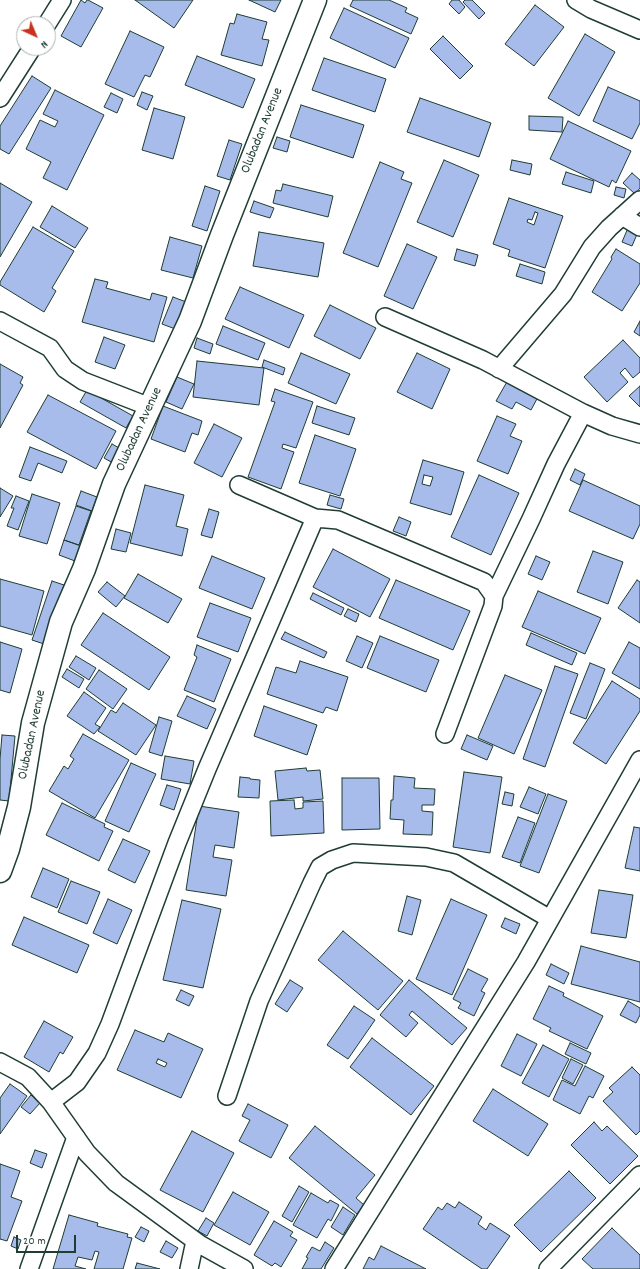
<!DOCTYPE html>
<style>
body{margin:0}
#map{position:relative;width:640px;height:1269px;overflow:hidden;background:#fff;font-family:Dekko,sans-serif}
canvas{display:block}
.north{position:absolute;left:16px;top:16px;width:40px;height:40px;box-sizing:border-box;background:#fff;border:1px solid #a5b1ae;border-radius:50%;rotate:136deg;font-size:11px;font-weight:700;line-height:16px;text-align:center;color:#1f3d34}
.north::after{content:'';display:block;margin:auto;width:14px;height:18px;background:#c8321e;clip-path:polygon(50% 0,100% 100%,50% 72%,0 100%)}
.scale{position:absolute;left:16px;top:1235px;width:60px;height:18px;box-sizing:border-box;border:2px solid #1f3d34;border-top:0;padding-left:5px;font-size:12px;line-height:14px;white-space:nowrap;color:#1f3d34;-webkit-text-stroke:3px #fff;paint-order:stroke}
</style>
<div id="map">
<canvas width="640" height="1269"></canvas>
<div class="north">N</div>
<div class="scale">20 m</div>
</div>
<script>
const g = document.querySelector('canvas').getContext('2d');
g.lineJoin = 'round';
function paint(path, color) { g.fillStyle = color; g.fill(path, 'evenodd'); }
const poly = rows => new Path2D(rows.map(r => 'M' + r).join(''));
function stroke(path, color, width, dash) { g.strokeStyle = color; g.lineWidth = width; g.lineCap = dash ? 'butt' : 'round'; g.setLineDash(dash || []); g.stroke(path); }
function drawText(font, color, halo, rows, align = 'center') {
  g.font = font + ' Dekko,sans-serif'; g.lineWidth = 3; g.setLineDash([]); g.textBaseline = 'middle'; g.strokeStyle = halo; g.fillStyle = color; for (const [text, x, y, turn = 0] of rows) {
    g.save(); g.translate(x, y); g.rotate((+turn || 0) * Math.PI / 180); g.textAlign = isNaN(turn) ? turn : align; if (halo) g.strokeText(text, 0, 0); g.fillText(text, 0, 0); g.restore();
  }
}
const building = poly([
 [81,0,85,3,87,0,88,0,103,8,81,47,61,36,81,0],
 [135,0,193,0,174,28,135,0],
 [249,0,281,0,275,12,249,0],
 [353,0,389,0,407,8,405,12,418,18,411,34,350,6,353,0],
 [452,0,459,0,465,7,459,14,449,4,452,0],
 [465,0,472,0,485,13,479,19,463,2,465,0],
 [535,5,564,27,534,66,505,44,535,5],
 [344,8,409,38,395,68,330,38,344,8],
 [237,14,267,22,262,39,269,40,262,66,221,55,230,23,234,24,237,14],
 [130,31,164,47,150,77,145,75,134,97,105,84,130,31],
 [585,34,615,52,579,116,548,98,585,34],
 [443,36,473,66,460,79,430,49,443,36],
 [197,56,255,79,243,108,185,85,197,56],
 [324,58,386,79,375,112,312,90,324,58],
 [32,76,51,88,9,154,0,149,0,126,32,76],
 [608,87,640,101,640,123,632,139,593,121,608,87],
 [55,90,104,115,67,190,43,178,51,162,26,149,40,120,55,127,58,121,43,114,55,90],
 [142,92,153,96,147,110,137,105,142,92],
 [111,93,123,99,117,113,104,107,111,93],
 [420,98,491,123,479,157,407,132,420,98],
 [301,105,364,125,353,158,290,137,301,105],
 [154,108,185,117,173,159,142,150,154,108],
 [529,116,563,117,562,132,529,130,529,116],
 [568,121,631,151,616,183,612,180,609,187,550,159,568,121],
 [277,137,290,141,287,152,273,148,277,137],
 [229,140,242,144,230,180,217,176,229,140],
 [444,160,479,175,453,237,417,222,444,160],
 [512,160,532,164,530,175,510,170,512,160],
 [380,162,404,172,401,179,412,183,378,267,343,253,380,162],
 [566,172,594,181,591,193,562,184,566,172],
 [632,173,640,180,640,188,635,194,623,183,632,173],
 [0,183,32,202,0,257,0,183],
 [283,184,333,196,328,217,273,203,276,190,281,191,283,184],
 [205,186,220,191,207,231,192,226,205,186],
 [616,187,626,189,624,198,614,195,616,187],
 [509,198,563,216,545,268,508,256,510,250,493,244,509,198],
 [535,212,538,213,534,225,527,222,528,219,532,220,535,212],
 [254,201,274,208,270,218,250,212,254,201],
 [52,206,88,228,75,248,40,227,52,206],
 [33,227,74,251,52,288,56,291,44,312,0,285,0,282,33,227],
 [628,228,638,232,632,246,622,242,628,228],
 [259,232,324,243,318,277,253,266,259,232],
 [170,237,202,246,193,278,161,270,170,237],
 [407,244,437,257,413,309,384,296,407,244],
 [457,249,478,255,475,266,454,260,457,249],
 [616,249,640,264,640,283,622,311,592,292,612,259,611,257,616,249],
 [520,264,545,272,542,284,516,276,520,264],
 [95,279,108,282,106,288,150,300,152,293,167,297,154,342,82,322,95,279],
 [240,287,304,315,289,348,225,319,240,287],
 [173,297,189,303,178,330,162,324,173,297],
 [330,305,376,328,360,359,314,336,330,305],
 [640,321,640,336,634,332,640,321],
 [223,326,265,343,258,360,216,344,223,326],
 [104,337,125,345,115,369,95,362,104,337],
 [197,338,213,344,210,354,194,348,197,338],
 [623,340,640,358,640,372,633,378,625,368,620,373,628,382,607,402,584,377,623,340],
 [301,353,350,374,336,404,288,383,301,353],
 [417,353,450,369,432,409,397,392,417,353],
 [264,360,285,368,283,375,262,367,264,360],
 [197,361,264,368,259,405,193,397,197,361],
 [0,364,23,377,20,383,23,385,0,428,0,364],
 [177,377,194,384,182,409,166,402,177,377],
 [508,380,538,397,531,410,516,402,512,409,496,401,508,380],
 [640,386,640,407,629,396,640,386],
 [275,389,313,402,296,448,283,444,282,448,294,452,281,489,248,477,275,402,271,401,275,389],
 [87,390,133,416,126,428,80,402,87,390],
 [48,395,116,431,96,469,27,432,48,395],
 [163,406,202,421,198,435,192,433,185,452,151,439,163,406],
 [317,406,355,418,349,435,312,423,317,406],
 [497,416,516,424,510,436,522,441,508,474,477,461,497,416],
 [214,424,242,438,222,477,194,463,214,424],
 [315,435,356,449,340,496,299,483,315,435],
 [112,444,121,449,113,463,104,458,112,444],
 [30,447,67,461,62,473,38,463,31,481,19,477,30,447],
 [423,460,464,472,451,515,410,503,423,460],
 [424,475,433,477,430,486,422,484,424,475],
 [575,469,585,474,580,485,570,480,575,469],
 [479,475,519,493,491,555,451,537,479,475],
 [583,480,640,506,640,524,633,539,569,511,583,480],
 [145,485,184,495,176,526,188,529,182,556,130,543,145,485],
 [0,488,13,496,0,517,0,488],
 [81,491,97,497,92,511,76,505,81,491],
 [32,494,60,503,47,544,19,536,32,494],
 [330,495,344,499,341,509,327,505,330,495],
 [16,496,29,501,18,530,7,526,14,508,11,508,16,496],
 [76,506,91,511,79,545,64,540,76,506],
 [209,509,219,512,212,538,201,535,209,509],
 [399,517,411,522,406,536,393,531,399,517],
 [116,529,131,533,126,552,111,549,116,529],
 [64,540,81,546,75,561,59,555,64,540],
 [333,549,390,579,370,617,313,587,333,549],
 [593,551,623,562,608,604,577,592,593,551],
 [212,556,265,578,252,609,199,588,212,556],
 [536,556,550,562,542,580,528,574,536,556],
 [138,574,182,599,168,623,124,598,138,574],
 [0,579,44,591,32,635,0,626,0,579],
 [396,580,470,611,453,650,379,618,396,580],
 [637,580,640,582,640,623,618,608,637,580],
 [52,581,64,585,44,644,32,640,52,581],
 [107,582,125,596,116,607,98,592,107,582],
 [538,591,601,618,585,654,522,627,538,591],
 [313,593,344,608,341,615,310,599,313,593],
 [210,603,251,618,238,652,197,637,210,603],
 [348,609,359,614,356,622,344,616,348,609],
 [103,613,170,657,149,690,81,645,103,613],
 [285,632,327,652,324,658,281,639,285,632],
 [531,633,577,653,572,665,526,645,531,633],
 [357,636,373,643,362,668,346,661,357,636],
 [380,636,439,660,426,692,367,668,380,636],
 [0,642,22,649,10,693,0,690,0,642],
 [629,642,640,648,640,689,612,673,629,642],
 [197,645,231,659,214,702,184,690,197,657,194,655,197,645],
 [76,656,96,668,89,680,69,667,76,656],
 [300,661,348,677,337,711,326,707,323,713,267,694,276,667,296,673,300,661],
 [590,663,605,669,586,719,570,713,590,663],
 [555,666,578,674,545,767,523,759,555,666],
 [67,669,84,679,79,688,62,677,67,669],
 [99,670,127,689,113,709,86,689,99,670],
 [505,675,542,690,514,754,478,738,505,675],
 [612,681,640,699,640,711,606,764,573,743,612,681],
 [84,692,106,708,95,724,100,727,94,734,67,716,84,692],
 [187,696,216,709,207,729,177,716,187,696],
 [123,703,156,725,136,755,98,731,111,710,116,713,123,703],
 [264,706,317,725,307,755,254,736,264,706],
 [159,717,172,721,162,756,149,752,159,717],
 [83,734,129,760,95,818,49,791,64,766,68,769,74,759,70,756,83,734],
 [2,735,15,736,9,801,0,800,0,759,2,735],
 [467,735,493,746,487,760,461,749,467,735],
 [165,756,194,761,190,784,161,779,165,756],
 [131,763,156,774,129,832,105,821,131,763],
 [306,768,307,771,320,770,323,799,303,801,303,797,278,800,275,771,306,768],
 [464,772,502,777,490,853,453,847,464,772],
 [394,776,415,778,414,788,435,789,434,805,422,805,422,811,433,812,432,835,403,834,404,820,390,819,391,800,393,800,394,776],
 [240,777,250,778,250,779,260,780,259,798,238,797,240,777],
 [342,778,379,778,380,829,342,830,342,778],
 [167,785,181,789,174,810,160,805,167,785],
 [529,787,546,794,538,814,520,807,529,787],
 [505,792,514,794,512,806,502,804,505,792],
 [548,794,567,801,539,873,520,866,548,794],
 [294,800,295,809,303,808,303,802,323,801,324,833,271,836,270,801,294,800],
 [62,803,105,824,104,827,113,831,99,861,46,835,62,803],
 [199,806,239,812,234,848,215,845,213,857,232,860,226,896,186,890,199,806],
 [518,817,535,823,520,863,502,857,518,817],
 [634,827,640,828,640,871,625,868,634,827],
 [123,839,150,851,135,883,108,870,123,839],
 [43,868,69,879,57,908,31,897,43,868],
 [71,881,100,892,87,924,58,912,71,881],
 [599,890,633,895,626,938,591,933,599,890],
 [407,896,421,900,412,935,398,931,407,896],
 [108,899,132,910,117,944,93,933,108,899],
 [451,899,487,915,452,995,416,979,451,899],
 [182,900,221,909,203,988,163,980,182,900],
 [24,917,89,945,77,973,12,945,24,917],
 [505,918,520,924,516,934,501,927,505,918],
 [343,931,403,981,378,1010,318,960,343,931],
 [581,946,640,962,640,1002,571,984,581,946],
 [551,964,569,973,564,984,546,975,551,964],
 [468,969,488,979,481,991,485,993,474,1016,458,1008,461,1003,453,999,468,969],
 [290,980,303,988,287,1012,275,1004,290,980],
 [409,980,467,1028,452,1045,412,1011,409,1015,418,1023,406,1037,380,1015,409,980],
 [549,986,564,993,563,996,603,1016,587,1049,549,1031,551,1028,533,1019,549,986],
 [181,990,194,996,189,1006,176,1000,181,990],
 [628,1001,640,1008,640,1015,636,1023,620,1015,628,1001],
 [354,1006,375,1020,348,1059,327,1045,354,1006],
 [44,1021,73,1037,63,1054,60,1052,49,1072,24,1057,44,1021],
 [135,1030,164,1042,168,1033,203,1049,181,1098,117,1070,135,1030],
 [158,1059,167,1063,165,1067,156,1063,158,1059],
 [517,1034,537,1044,521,1076,501,1066,517,1034],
 [372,1038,434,1086,411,1115,350,1067,372,1038],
 [570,1043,591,1053,586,1064,565,1054,570,1043],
 [543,1045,569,1059,549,1097,522,1083,543,1045],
 [571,1059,583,1065,573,1084,562,1078,571,1059],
 [585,1066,604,1076,593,1098,589,1096,580,1114,553,1100,562,1080,575,1086,585,1066],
 [632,1067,640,1075,640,1131,636,1135,603,1101,613,1092,609,1088,632,1067],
 [10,1084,27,1096,0,1134,0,1098,10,1084],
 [493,1089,548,1124,528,1156,473,1121,493,1089],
 [31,1095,40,1103,30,1114,21,1107,31,1095],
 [248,1104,288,1125,271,1158,239,1141,250,1120,242,1116,248,1104],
 [594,1122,602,1131,607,1126,638,1156,610,1184,571,1145,594,1122],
 [315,1126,375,1175,356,1198,364,1205,357,1214,289,1158,315,1126],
 [192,1131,234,1153,203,1212,160,1190,192,1131],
 [35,1150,47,1154,42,1168,30,1163,35,1150],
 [0,1164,20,1171,11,1197,22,1201,7,1241,0,1239,0,1164],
 [569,1171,596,1198,541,1252,514,1225,569,1171],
 [299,1186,309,1192,292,1222,282,1216,299,1186],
 [233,1192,269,1212,250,1245,214,1225,233,1192],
 [311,1193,328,1203,330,1200,339,1205,331,1221,328,1219,317,1238,293,1225,311,1193],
 [459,1202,482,1217,478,1224,486,1230,490,1223,510,1236,487,1269,482,1269,423,1229,438,1207,442,1210,447,1203,455,1208,459,1202],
 [343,1207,355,1215,343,1235,331,1227,343,1207],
 [69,1215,98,1223,97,1226,128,1234,127,1237,132,1238,123,1269,94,1269,99,1252,95,1251,92,1260,78,1257,75,1266,86,1269,53,1269,69,1215],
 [206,1218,214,1223,207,1236,198,1231,206,1218],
 [274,1221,293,1232,290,1236,297,1240,281,1267,275,1263,272,1266,254,1255,274,1221],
 [141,1227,149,1231,144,1242,135,1237,141,1227],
 [612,1228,640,1255,640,1269,593,1269,582,1259,612,1228],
 [14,1237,21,1240,18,1249,11,1246,14,1237],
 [166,1241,178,1248,172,1258,160,1252,166,1241],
 [325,1242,334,1248,321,1269,302,1269,308,1258,306,1257,312,1247,320,1251,325,1242],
 [381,1246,426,1269,363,1269,369,1257,374,1260,381,1246],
 [137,1263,160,1269,135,1269,137,1263]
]);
const street = poly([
 [576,0,591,9,640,30],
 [47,24,62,0],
 [0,98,32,48],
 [622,216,640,227],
 [385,317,483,360,583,413,612,426,640,434],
 [0,321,50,348,65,369,83,381,150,407],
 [499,369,563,294,592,247,609,228,640,200],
 [239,485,315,518,338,520,484,582,494,596,493,606,445,734],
 [494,596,531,519,556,464,583,413],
 [0,1062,28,1077,51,1102,87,1153,116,1183,201,1245,244,1269],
 [227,1096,259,1001,312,883,320,867,332,860,353,853,426,857,454,863,550,919],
 [51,1102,77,1082,97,1053,110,1024,177,843,207,769,315,518],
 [29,1269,76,1137],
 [189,1269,195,1241],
 [334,1269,526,962,640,760],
 [548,1269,640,1175]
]);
const secondary = poly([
 [0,871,8,849,19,807,33,723,61,622,84,569,114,484,190,321,222,235,315,0]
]);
const streetNames = [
 ["Olubadan Avenue",263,131,-68],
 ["Olubadan Avenue",140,430,-65],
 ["Olubadan Avenue",33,735,-78]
];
paint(building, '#a7bcea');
stroke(building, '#1f3d34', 1);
stroke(street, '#1f3d34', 20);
stroke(secondary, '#1f3d34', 25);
stroke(street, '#fff', 17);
stroke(secondary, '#fff', 22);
drawText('14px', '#1f3d34', '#fff', streetNames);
</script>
